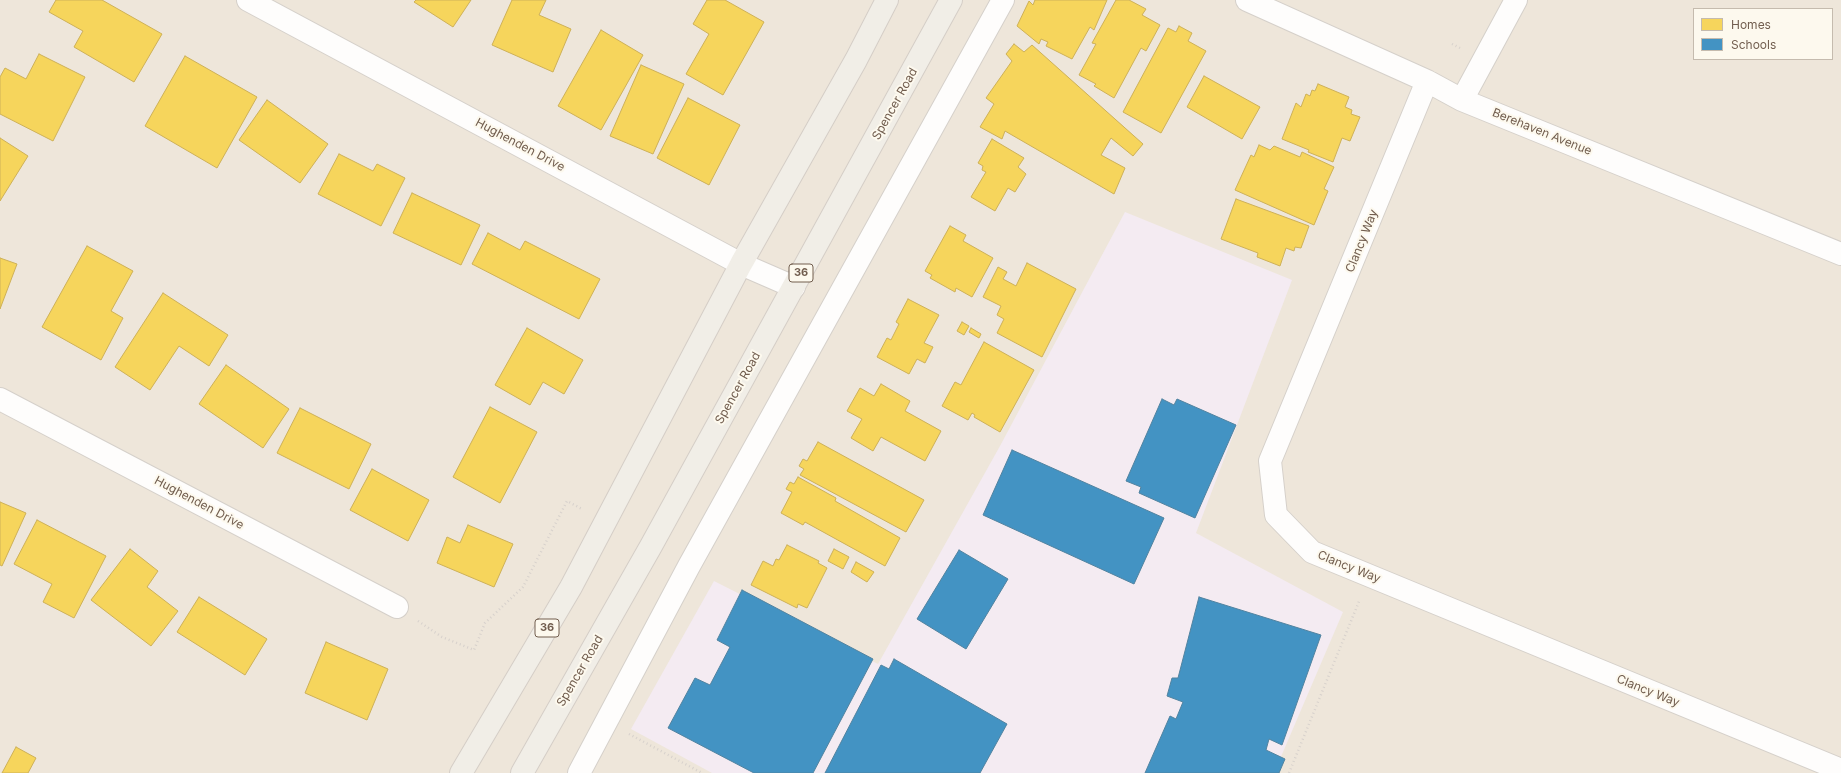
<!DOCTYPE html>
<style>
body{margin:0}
#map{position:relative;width:1841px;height:773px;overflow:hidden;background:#f6f3ec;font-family:Inter,sans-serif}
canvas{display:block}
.legend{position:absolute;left:1693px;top:8px;width:140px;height:52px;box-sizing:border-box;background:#fdf9ee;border:1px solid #c5bbae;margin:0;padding:5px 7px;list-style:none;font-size:12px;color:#725e4f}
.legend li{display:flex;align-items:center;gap:8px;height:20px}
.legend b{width:20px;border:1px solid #c5bbae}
</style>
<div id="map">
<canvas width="1841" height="773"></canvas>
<ul class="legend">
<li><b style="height:11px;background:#f6d55c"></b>Homes</li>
<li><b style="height:11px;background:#4393c3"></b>Schools</li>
</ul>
</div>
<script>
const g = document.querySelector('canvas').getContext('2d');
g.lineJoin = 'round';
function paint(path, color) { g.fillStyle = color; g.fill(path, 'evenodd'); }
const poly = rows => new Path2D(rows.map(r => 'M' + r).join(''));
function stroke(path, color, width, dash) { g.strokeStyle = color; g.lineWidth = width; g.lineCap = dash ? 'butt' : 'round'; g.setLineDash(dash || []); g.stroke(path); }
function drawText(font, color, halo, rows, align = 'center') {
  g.font = font + ' Inter,sans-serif'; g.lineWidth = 4; g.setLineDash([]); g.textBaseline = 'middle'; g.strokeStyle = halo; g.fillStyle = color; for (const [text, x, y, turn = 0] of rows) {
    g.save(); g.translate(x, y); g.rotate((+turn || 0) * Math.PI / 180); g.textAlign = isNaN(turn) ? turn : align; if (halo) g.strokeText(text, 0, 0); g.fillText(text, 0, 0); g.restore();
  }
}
const residential = poly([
 [0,0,1841,0,1841,773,0,773],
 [1694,9,1832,9,1832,59,1694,59]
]);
const education = poly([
 [1125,212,1292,280,1196,533,1343,612,1274,773,712,773,631,729,714,581,878,664,1000,446]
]);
const homes = poly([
 [56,0,102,0,162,34,134,82,74,47,83,31,49,12,56,0],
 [416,0,471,0,453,27,414,2,416,0],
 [512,0,546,0,539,15,571,29,553,72,492,45,512,0],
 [707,0,725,0,764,22,723,95,686,74,709,34,693,24,707,0],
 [1035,0,1107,0,1094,30,1090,27,1072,59,1046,46,1048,42,1041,39,1039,44,1017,26,1029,1,1033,5,1035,0],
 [1116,0,1129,0,1146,9,1142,15,1160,25,1146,51,1141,48,1114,98,1094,86,1096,84,1079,75,1096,44,1092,43,1116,0],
 [1179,26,1192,33,1188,41,1206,51,1161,133,1123,112,1168,28,1176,32,1179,26],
 [601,30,643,55,601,130,558,106,601,30],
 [1014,44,1024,52,1032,45,1143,144,1133,156,1111,138,1101,155,1125,168,1114,194,1005,131,1002,139,980,127,994,104,986,98,1012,61,1006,54,1014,44],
 [39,54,85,77,53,141,0,114,0,77,5,68,26,79,39,54],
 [185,56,257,97,217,168,145,126,185,56],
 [641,65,684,84,653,154,610,136,641,65],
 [1204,76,1260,107,1242,139,1187,107,1204,76],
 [1318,84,1349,97,1345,107,1352,110,1351,114,1360,117,1350,141,1342,138,1333,162,1308,152,1309,150,1282,139,1296,103,1301,107,1306,94,1310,96,1312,90,1315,91,1318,84],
 [688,98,740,125,709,185,657,158,688,98],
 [267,100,328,144,300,183,239,140,267,100],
 [0,138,28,156,0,201,0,138],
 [992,139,1024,158,1018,167,1026,174,1015,192,1008,188,995,211,971,197,986,172,982,170,983,166,978,163,992,139],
 [1259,145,1270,150,1274,146,1300,157,1302,152,1334,167,1324,189,1328,191,1314,225,1235,190,1251,155,1254,157,1259,145],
 [339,154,373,171,377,164,405,178,381,226,318,194,339,154],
 [412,193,480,225,461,265,393,233,412,193],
 [1236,199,1309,226,1301,248,1295,247,1294,251,1286,248,1280,266,1257,257,1258,253,1221,239,1236,199],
 [950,226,966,235,963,241,993,258,972,297,956,288,955,292,930,278,932,275,925,271,950,226],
 [488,233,520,250,525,241,600,279,579,319,472,264,488,233],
 [87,246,133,271,111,311,123,318,101,360,42,327,87,246],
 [0,258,17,264,0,309,0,258],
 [1027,263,1076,289,1042,357,997,333,1004,319,997,315,1001,306,983,297,998,267,1007,272,1003,279,1016,286,1027,263],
 [163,293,228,335,209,366,179,346,150,390,115,367,163,293],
 [908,299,939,315,924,343,933,347,925,363,917,359,909,374,877,357,887,338,891,340,899,324,896,322,908,299],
 [962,322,969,326,964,335,957,331,962,322],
 [527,328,583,360,564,394,543,382,530,405,495,385,527,328],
 [971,328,981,334,979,338,969,332,971,328],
 [984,342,1034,370,1000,432,974,417,975,415,972,413,968,420,942,406,955,382,961,385,984,342],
 [226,365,289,409,263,448,199,404,226,365],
 [881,384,910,401,905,411,941,431,925,461,881,437,873,451,851,438,862,419,847,411,860,388,874,396,881,384],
 [490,407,537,432,500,503,453,477,490,407],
 [300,408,371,444,349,489,277,453,300,408],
 [818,442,924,500,906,532,800,475,804,469,799,466,803,459,807,461,818,442],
 [372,469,429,500,408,541,350,510,372,469],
 [798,477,836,498,835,501,900,538,885,566,805,522,803,525,781,513,792,492,786,489,790,482,794,484,798,477],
 [0,502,26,513,2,566,0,565,0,502],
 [37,520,106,556,74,618,43,602,52,584,14,564,37,520],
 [468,525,513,544,494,587,437,563,447,537,460,543,468,525],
 [787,545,819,561,818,563,827,568,807,608,798,604,797,608,751,585,763,561,773,566,776,559,779,560,787,545],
 [130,549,158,571,147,587,178,611,151,646,91,600,130,549],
 [834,549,849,557,843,569,828,561,834,549],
 [856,562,874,572,867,582,851,572,856,562],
 [199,597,267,639,245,675,177,632,199,597],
 [326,642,388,669,367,720,305,693,326,642],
 [16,747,36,758,28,773,2,773,16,747]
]);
const schools = poly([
 [1162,399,1174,405,1177,399,1236,425,1195,518,1139,493,1141,487,1126,481,1162,399],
 [1012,450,1164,518,1134,584,983,515,1012,450],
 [959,550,1008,579,966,649,917,619,959,550],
 [742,590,873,659,813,773,754,773,668,728,695,678,710,685,730,647,717,640,742,590],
 [1199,597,1321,635,1282,745,1269,739,1266,750,1285,759,1279,773,1145,773,1170,716,1176,719,1183,702,1167,696,1172,678,1178,678,1199,597],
 [894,659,1007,724,980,773,825,773,881,665,889,669,894,659]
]);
const path = poly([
 [1452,44,1460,48],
 [418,621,442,637,474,650,485,623,523,587,567,501,582,509],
 [629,734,702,773],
 [1289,773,1360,599]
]);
const street = poly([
 [248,0,741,264,794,287],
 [1247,0,1427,81,1462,100,1841,254],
 [1427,81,1270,461,1276,515,1312,552,1841,770],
 [1462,100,1516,0],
 [0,399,397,607],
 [579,773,689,566,1003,0]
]);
const primary = poly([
 [461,773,571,587,741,264,856,60,887,0],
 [522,773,651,546,951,0]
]);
const shields = [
 [801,273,24],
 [547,628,24]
];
const shieldNames = [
 ["36",801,273],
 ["36",547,628]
];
const streetNames = [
 ["Spencer Road",895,104,-61],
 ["Berehaven Avenue",1542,132,22],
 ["Hughenden Drive",520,145,28],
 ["Clancy Way",1362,241,-68],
 ["Spencer Road",738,388,-61],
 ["Hughenden Drive",199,503,28],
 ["Clancy Way",1349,567,22],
 ["Spencer Road",580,671,-60],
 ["Clancy Way",1648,691,22]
];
paint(residential, '#eee6da');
paint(education, '#f4ebf2');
paint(homes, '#f6d55c');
stroke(homes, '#ceb158', 1);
paint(schools, '#4393c3');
stroke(schools, '#5183a0', 1);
stroke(street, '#d5d0ca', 24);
stroke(primary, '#d5cec7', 24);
stroke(path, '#d7d1cc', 2.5, [1, 3]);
stroke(street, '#fefdfc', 22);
stroke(primary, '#f1eee7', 22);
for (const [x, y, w] of shields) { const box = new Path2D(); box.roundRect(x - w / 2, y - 9, w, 18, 3); g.fillStyle = '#fdf9ee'; g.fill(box); stroke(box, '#725e4f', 1); }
drawText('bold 11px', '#725e4f', null, shieldNames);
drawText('12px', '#725e4f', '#fdf9ee', streetNames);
</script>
